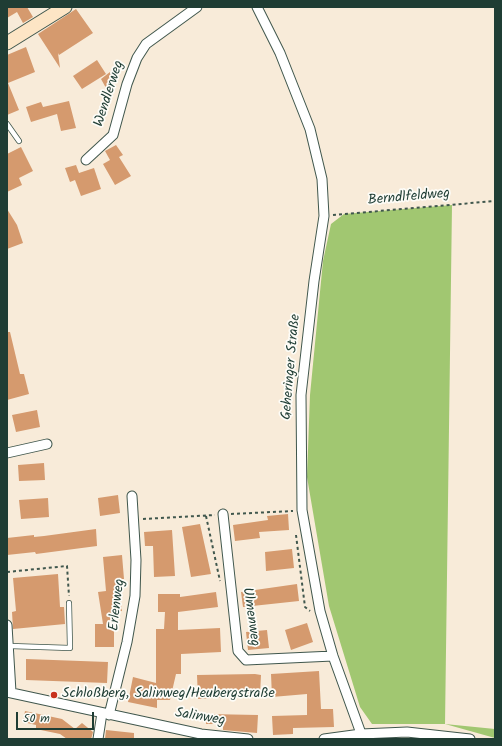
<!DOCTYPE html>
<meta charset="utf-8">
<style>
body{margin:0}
#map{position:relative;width:502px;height:746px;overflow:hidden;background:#f8ebd9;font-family:Kalam,sans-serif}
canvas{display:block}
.frame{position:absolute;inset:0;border:8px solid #1f3d34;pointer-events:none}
.scale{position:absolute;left:16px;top:712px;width:78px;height:18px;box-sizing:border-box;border:2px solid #1f3d34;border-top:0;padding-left:5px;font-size:12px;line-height:14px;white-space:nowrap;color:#1f3d34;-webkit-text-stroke:3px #fdfcf7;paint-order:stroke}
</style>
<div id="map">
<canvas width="502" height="746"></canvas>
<div class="frame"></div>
<div class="scale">50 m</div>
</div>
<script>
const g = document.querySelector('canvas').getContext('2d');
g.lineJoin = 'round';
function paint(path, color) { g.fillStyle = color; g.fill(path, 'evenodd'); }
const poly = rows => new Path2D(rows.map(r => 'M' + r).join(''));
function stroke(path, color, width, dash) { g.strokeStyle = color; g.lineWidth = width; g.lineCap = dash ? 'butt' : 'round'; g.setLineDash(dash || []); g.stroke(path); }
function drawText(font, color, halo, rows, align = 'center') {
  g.font = font + ' Kalam,sans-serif'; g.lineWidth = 3.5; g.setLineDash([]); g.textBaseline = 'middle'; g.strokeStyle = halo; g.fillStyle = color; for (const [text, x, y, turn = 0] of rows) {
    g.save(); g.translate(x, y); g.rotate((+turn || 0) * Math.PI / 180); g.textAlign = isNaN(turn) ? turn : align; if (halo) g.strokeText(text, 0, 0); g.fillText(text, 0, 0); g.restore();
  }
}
const green = poly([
 [452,205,445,724,495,729,495,738,445,724,372,724,360,707,329,606,307,477,310,395,323,261,331,224,344,214]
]);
const building = poly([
 [7,7,27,7,33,17,23,23,17,12,7,18],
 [76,9,93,33,59,55,58,53,60,68,38,34],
 [26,47,35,72,8,83,19,110,7,115,7,55],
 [97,60,106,74,82,89,73,76],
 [110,72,116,82,106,88,101,79],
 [69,101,76,128,61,131,57,114,31,122,26,107,41,102,43,107],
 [116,145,123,155,119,157,131,176,115,185,103,164,110,160,105,151],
 [21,147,33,171,19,178,22,185,7,192,7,154],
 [76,165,79,173,94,168,101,189,81,196,75,180,70,182,65,168],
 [7,209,17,225,23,243,7,249],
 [7,332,10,332,20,374,24,374,29,394,7,400],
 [37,410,40,427,16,432,12,415],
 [44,463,45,480,19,481,18,465],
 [118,495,120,513,100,516,98,498],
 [48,498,49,517,21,519,19,500],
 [288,514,289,530,259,532,260,538,235,541,233,525,268,520,267,516],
 [200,524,211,574,191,577,182,527],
 [96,529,97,546,36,554,35,552,7,555,7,538,34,535,34,537,44,536],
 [172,530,175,576,154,577,153,546,145,546,144,532],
 [292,549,294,568,266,571,265,552],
 [122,555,124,579,117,579,122,611,114,612,114,647,95,647,95,624,103,624,98,592,106,591,103,557],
 [58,574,60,607,64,607,65,624,13,629,12,612,16,611,13,578],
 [297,584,299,601,243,607,241,592],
 [216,592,218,607,178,612,178,630,220,628,221,652,181,654,181,674,176,674,170,700,157,700,157,708,128,702,133,677,156,683,156,629,164,629,165,612,158,612,158,594,180,594,180,597],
 [307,623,313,642,291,650,285,630],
 [267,630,269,648,248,650,246,632],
 [26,659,108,662,107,683,26,680],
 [319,671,321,709,333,709,334,727,293,728,293,734,273,735,272,716,307,715,307,694,272,697,271,674],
 [255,674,261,675,260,695,198,699,197,675],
 [25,711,62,719,75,729,82,723,93,732,92,736,91,739,67,739,60,734,36,729,36,725,23,722],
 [207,714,258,715,257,733,223,730,223,724,206,724],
 [106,730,134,733,134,739,105,739]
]);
const path = poly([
 [333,215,495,201],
 [231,514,293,511],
 [206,516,220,581],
 [143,519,215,515],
 [296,535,305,607,310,611],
 [7,572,67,566,69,596]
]);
const service = poly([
 [7,124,19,141],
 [10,646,70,648,69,603]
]);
const minor = poly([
 [257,7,280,53,310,129,322,179,324,216,314,281,301,395,302,510,320,611,333,656,363,739],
 [86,160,113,135,127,84,137,58,146,44,197,7],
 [7,453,47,444],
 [223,514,238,651,246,660,333,656],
 [7,625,11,692],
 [7,692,201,734,248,739],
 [109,715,127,642,135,596,136,560,132,496],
 [98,739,102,713],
 [324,739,361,734,407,732,470,739]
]);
const secondary = poly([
 [7,43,65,7]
]);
const markers = [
 [54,695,4,"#c8321e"]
];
const streetNames = [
 ["Wendlerweg",110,94,-72],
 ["Berndlfeldweg",409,198,-5],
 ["Geheringer Straße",292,367,-85],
 ["Erlenweg",118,605,-83],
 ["Ulmenweg",250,617,82],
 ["Salinweg",200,718,9]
];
const poiNames = [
 ["Schloßberg, Salinweg/Heubergstraße",62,695]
];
paint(green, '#a1c771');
paint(building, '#d59a6e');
stroke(service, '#40574d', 6);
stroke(minor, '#40574d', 11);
stroke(secondary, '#40574d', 15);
stroke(path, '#40574d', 2, [3, 3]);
stroke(service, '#fff', 4.5);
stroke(minor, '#fff', 9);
stroke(secondary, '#fde5c5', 13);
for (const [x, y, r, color] of markers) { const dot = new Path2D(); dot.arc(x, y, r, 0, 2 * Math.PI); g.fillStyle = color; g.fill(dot); stroke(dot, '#fdfcf7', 1.5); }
drawText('14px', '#1f3d34', '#fdfcf7', streetNames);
drawText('14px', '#1f3d34', '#fdfcf7', poiNames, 'left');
</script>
